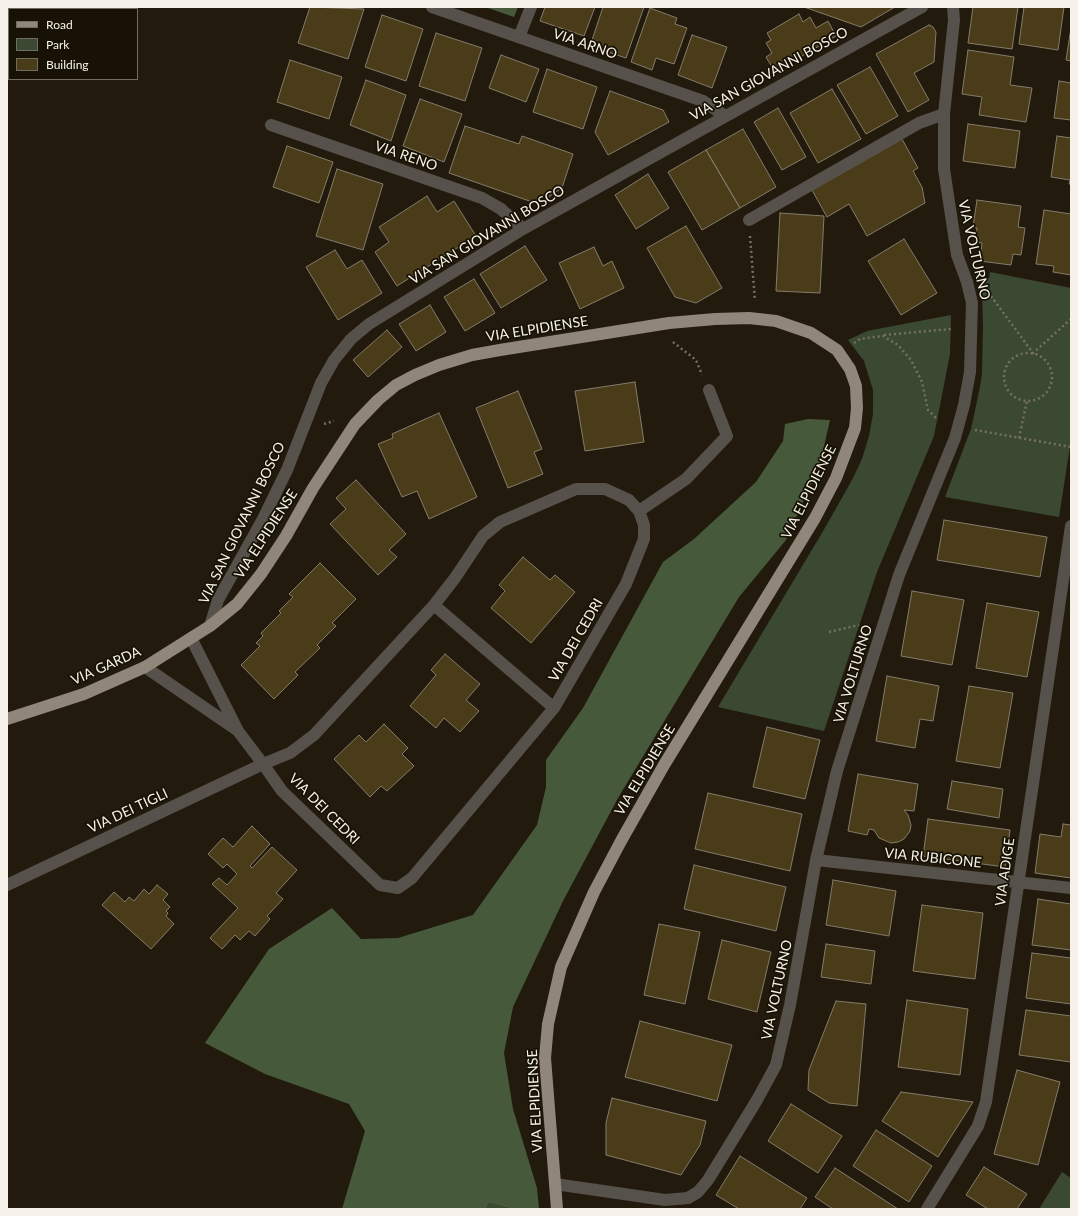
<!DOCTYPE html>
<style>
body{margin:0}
#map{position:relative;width:1078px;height:1216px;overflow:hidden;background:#221b0d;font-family:Lato,sans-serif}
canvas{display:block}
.frame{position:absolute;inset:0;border:8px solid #f6f2e9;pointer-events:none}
.legend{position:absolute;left:8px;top:8px;width:130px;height:72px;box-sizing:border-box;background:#181205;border:1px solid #716c60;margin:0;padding:5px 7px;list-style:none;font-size:12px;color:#f6f2e9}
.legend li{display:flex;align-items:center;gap:8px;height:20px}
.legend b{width:20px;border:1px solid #716c60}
</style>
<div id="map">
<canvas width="1078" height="1216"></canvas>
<div class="frame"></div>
<ul class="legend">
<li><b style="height:5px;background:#91867a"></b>Road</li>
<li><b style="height:11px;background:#3b4932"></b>Park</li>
<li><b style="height:11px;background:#4a3c19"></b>Building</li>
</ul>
</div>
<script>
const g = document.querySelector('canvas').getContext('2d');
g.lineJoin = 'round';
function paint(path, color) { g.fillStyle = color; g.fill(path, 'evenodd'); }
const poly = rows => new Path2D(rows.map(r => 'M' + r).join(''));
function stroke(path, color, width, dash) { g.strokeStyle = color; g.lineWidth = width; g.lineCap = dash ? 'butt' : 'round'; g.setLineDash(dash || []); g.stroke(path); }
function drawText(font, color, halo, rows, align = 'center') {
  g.font = font + ' Lato,sans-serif'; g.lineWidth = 3.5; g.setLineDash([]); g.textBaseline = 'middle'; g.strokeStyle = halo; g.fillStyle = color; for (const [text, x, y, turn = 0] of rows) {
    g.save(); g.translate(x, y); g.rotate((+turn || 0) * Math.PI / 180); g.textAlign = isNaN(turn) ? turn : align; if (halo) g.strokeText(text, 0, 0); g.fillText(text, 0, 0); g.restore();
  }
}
const green = poly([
 [990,272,1071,288,1071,440,1059,517,945,497,971,429,980,387,982,373,983,326,982,291,980,277,989,278],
 [951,315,950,354,934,436,877,572,824,731,718,707,822,533,852,480,862,459,869,436,873,414,873,390,864,361,848,340,867,331],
 [1062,1172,1071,1178,1071,1209,1039,1209],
 [489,1203,512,1209,486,1209]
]);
const forest = poly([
 [485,7,518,7,514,17],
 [808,419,830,420,820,464,786,540,739,597,618,798,563,901,513,1007,504,1053,513,1109,537,1188,539,1209,512,1209,489,1203,486,1209,342,1209,365,1131,349,1104,265,1074,205,1043,269,949,332,908,361,939,398,938,473,915,537,825,546,787,546,760,583,708,663,562,694,539,756,482,783,441,785,424]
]);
const building = poly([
 [310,7,364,9,348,59,298,43,310,7],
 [545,7,595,7,584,36,540,21,545,7],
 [603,7,644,7,626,58,590,46,603,7],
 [804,7,895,7,861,27,804,7],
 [973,7,1018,7,1012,49,968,43,973,7],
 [1024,7,1064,7,1058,50,1019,44,1024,7],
 [650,8,677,18,675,24,687,28,674,64,656,58,652,70,631,62,650,8],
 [799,14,803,22,810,17,816,28,828,21,836,36,775,72,766,57,772,53,766,43,771,40,767,33,799,14],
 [382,15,423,29,406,81,365,67,382,15],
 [929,25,933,27,936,32,934,62,914,73,929,100,908,112,876,54,929,25],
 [1071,28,1071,61,1066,60,1071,28],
 [436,33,482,48,465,101,419,86,436,33],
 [692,35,727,47,712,88,678,75,692,35],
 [968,50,1014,57,1010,85,1032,88,1026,122,979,115,982,97,962,94,968,50],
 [501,55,539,69,526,102,489,88,501,55],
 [290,60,342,77,329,119,277,102,290,60],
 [870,67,898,116,866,134,837,85,870,67],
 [547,69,597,87,583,129,533,112,547,69],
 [366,80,406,95,391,141,350,125,366,80],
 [1059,81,1071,83,1071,120,1054,118,1059,81],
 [832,89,861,139,818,163,790,113,832,89],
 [610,91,663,110,669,122,608,155,595,132,610,91],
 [420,99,462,114,444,162,403,146,420,99],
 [778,108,806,157,782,170,754,122,778,108],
 [968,124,1020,131,1015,168,963,161,968,124],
 [465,126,519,144,522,136,573,154,562,188,538,204,449,173,465,126],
 [743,129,776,187,740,208,706,150,743,129],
 [1057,136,1071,138,1071,184,1069,184,1070,180,1051,177,1057,136],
 [902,139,918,168,913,171,922,187,925,203,867,236,849,204,827,217,812,190,902,139],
 [287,146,333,162,319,203,273,187,287,146],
 [706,150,740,208,702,230,668,172,706,150],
 [337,169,383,184,363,250,316,236,337,169],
 [648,174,669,208,636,229,615,195,648,174],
 [427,196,437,212,454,201,476,236,397,286,375,252,389,242,379,227,427,196],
 [977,200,1021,206,1018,227,1025,228,1021,255,1013,254,1011,265,980,261,982,243,975,242,977,228,973,227,977,200],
 [1044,210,1071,214,1071,275,1053,272,1054,266,1036,264,1044,210],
 [780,213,824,216,820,293,776,291,780,213],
 [686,226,722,288,696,303,675,297,647,248,686,226],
 [904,239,937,293,901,315,868,261,904,239],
 [525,246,547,280,501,308,480,274,525,246],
 [594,247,603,266,612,261,624,288,580,309,559,263,594,247],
 [335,250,347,269,362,260,382,293,338,320,306,267,335,250],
 [474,279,495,313,465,331,444,297,474,279],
 [430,305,446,332,416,351,399,324,430,305],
 [387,330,402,347,368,377,353,360,387,330],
 [635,382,644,442,585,451,575,391,635,382],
 [518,391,542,449,534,452,543,474,508,488,476,408,518,391],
 [439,413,477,497,429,519,417,491,402,497,378,444,393,438,392,434,439,413],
 [356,480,406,534,389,550,397,557,378,575,330,524,346,509,336,498,356,480],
 [944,520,1047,537,1040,577,937,560,944,520],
 [523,557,550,580,555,575,575,592,531,643,491,608,505,591,499,585,523,557],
 [320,563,356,599,332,623,336,626,317,645,320,648,295,672,298,675,274,699,241,665,260,646,256,643,263,636,261,633,281,613,279,611,293,597,289,594,320,563],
 [912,591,964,600,952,665,901,656,912,591],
 [987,603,1039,612,1027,677,976,668,987,603],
 [445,654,480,684,466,700,479,711,460,732,444,718,436,728,410,706,436,675,431,670,445,654],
 [887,676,939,686,933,721,920,719,915,748,876,741,887,676],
 [969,686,1013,693,1000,768,956,761,969,686],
 [384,724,408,748,402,754,414,766,387,791,381,786,370,797,334,759,359,735,366,742,384,724],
 [767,727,820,740,805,799,753,787,767,727],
 [858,774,918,784,914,811,904,810,908,815,911,825,910,831,904,839,898,842,891,843,879,838,874,830,869,829,867,835,848,831,858,774],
 [952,781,1003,789,999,818,947,809,952,781],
 [708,793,802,814,790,871,695,849,708,793],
 [928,819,1010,830,1005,867,923,856,928,819],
 [1063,824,1071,825,1071,878,1035,873,1040,834,1061,837,1063,824],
 [252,826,270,844,250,866,252,868,272,847,297,870,276,893,283,899,267,916,270,919,255,936,249,931,240,940,235,935,222,949,210,938,238,908,212,884,219,878,227,885,237,874,227,864,223,868,208,854,223,838,233,847,252,826],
 [694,865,786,887,776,931,684,909,694,865],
 [833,880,896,891,889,936,826,925,833,880],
 [157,885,168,894,163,900,170,907,166,911,168,913,166,916,174,924,151,949,102,905,114,892,125,902,129,897,134,901,144,889,149,894,157,885],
 [1038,899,1071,904,1071,950,1032,945,1038,899],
 [922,905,983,913,975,979,913,971,922,905],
 [659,924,700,932,685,1004,644,995,659,924],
 [722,940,771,952,757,1012,708,999,722,940],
 [826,944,875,951,871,984,821,977,826,944],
 [1032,953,1071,958,1071,1004,1026,998,1032,953],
 [907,1000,968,1009,960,1075,898,1067,907,1000],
 [836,1001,866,1004,857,1106,829,1103,808,1090,809,1070,836,1001],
 [1026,1010,1071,1016,1071,1062,1019,1055,1026,1010],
 [640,1021,732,1045,717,1101,625,1077,640,1021],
 [1017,1070,1060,1082,1038,1165,994,1154,1017,1070],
 [901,1092,973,1102,938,1157,882,1121,901,1092],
 [612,1098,706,1121,700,1145,681,1175,606,1155,606,1123,612,1098],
 [791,1104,842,1136,818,1173,768,1141,791,1104],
 [876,1130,932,1166,909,1202,853,1166,876,1130],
 [740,1156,807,1198,800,1209,739,1209,716,1195,740,1156],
 [984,1167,1027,1194,1017,1209,988,1209,966,1195,984,1167],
 [835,1168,898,1209,833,1209,815,1197,835,1168]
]);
const path = poly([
 [750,236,755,301],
 [988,292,1033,353,1071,319],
 [884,335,951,329],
 [673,342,696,360,702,375],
 [854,343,860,339,883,336,898,345,911,360,922,382,928,410,938,420],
 '1004 377a24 24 0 1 1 48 0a24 24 0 1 1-48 0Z',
 [324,424,334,421],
 [975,430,1071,447],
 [1019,438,1027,401],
 [829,632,859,625]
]);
const minor = poly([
 [432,7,703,101,725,116],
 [519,37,531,7],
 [271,125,482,198,501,209,523,229],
 [749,220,919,123,944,114],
 [639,511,686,479,727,436,709,390],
 [434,605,554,708],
 [210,626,218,600,263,519,287,470,321,383,334,360,351,339,369,324,523,229,922,7],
 [145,667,237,730],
 [816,860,1071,888],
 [7,885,263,764,290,753,314,735,434,605,455,578,483,536,500,522,576,489,605,489,629,500,639,511,644,525,644,539,626,584,554,708,412,878,398,888,380,885,282,791,263,764,238,731,191,638],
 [555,1184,665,1200,688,1198,698,1192,708,1180,757,1100,776,1065,790,1005,816,860,837,771,899,575,955,438,964,405,970,372,972,303,967,282,957,255,944,169,944,114,954,20,953,7],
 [927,1209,978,1126,986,1102,1071,526]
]);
const major = poly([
 [7,719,84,694,145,667,210,626,237,604,261,574,286,536,313,488,355,424,378,400,396,385,415,375,439,365,472,355,500,350,669,323,715,319,749,318,776,321,811,333,837,350,850,369,856,386,857,408,855,428,836,478,815,518,664,765,621,841,594,892,561,967,548,1024,545,1058,557,1209]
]);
const streetNames = [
 ["VIA ARNO",585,44,19],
 ["VIA SAN GIOVANNI BOSCO",769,74,-29],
 ["VIA RENO",406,156,19],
 ["VIA SAN GIOVANNI BOSCO",487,235,-31],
 ["VIA VOLTURNO",974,250,77],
 ["VIA ELPIDIENSE",537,329,-9],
 ["VIA ELPIDIENSE",809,492,-63],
 ["VIA SAN GIOVANNI BOSCO",242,523,-64],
 ["VIA ELPIDIENSE",266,534,-57],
 ["VIA DEI CEDRI",576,640,-60],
 ["VIA GARDA",106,666,-24],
 ["VIA VOLTURNO",853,674,-73],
 ["VIA ELPIDIENSE",645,770,-59],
 ["VIA DEI CEDRI",324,809,45],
 ["VIA DEI TIGLI",128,811,-25],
 ["VIA RUBICONE",933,858,6],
 ["VIA ADIGE",1005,872,-82],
 ["VIA VOLTURNO",777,990,-78],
 ["VIA ELPIDIENSE",535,1101,-93]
];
paint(green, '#3b4932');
paint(forest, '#465a3b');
paint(building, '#4a3c19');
stroke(building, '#847c6b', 1);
stroke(path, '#767064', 2.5, [2, 3]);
stroke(minor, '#57514b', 12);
stroke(major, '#91867a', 12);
drawText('14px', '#f6f2e9', '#181205', streetNames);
</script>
